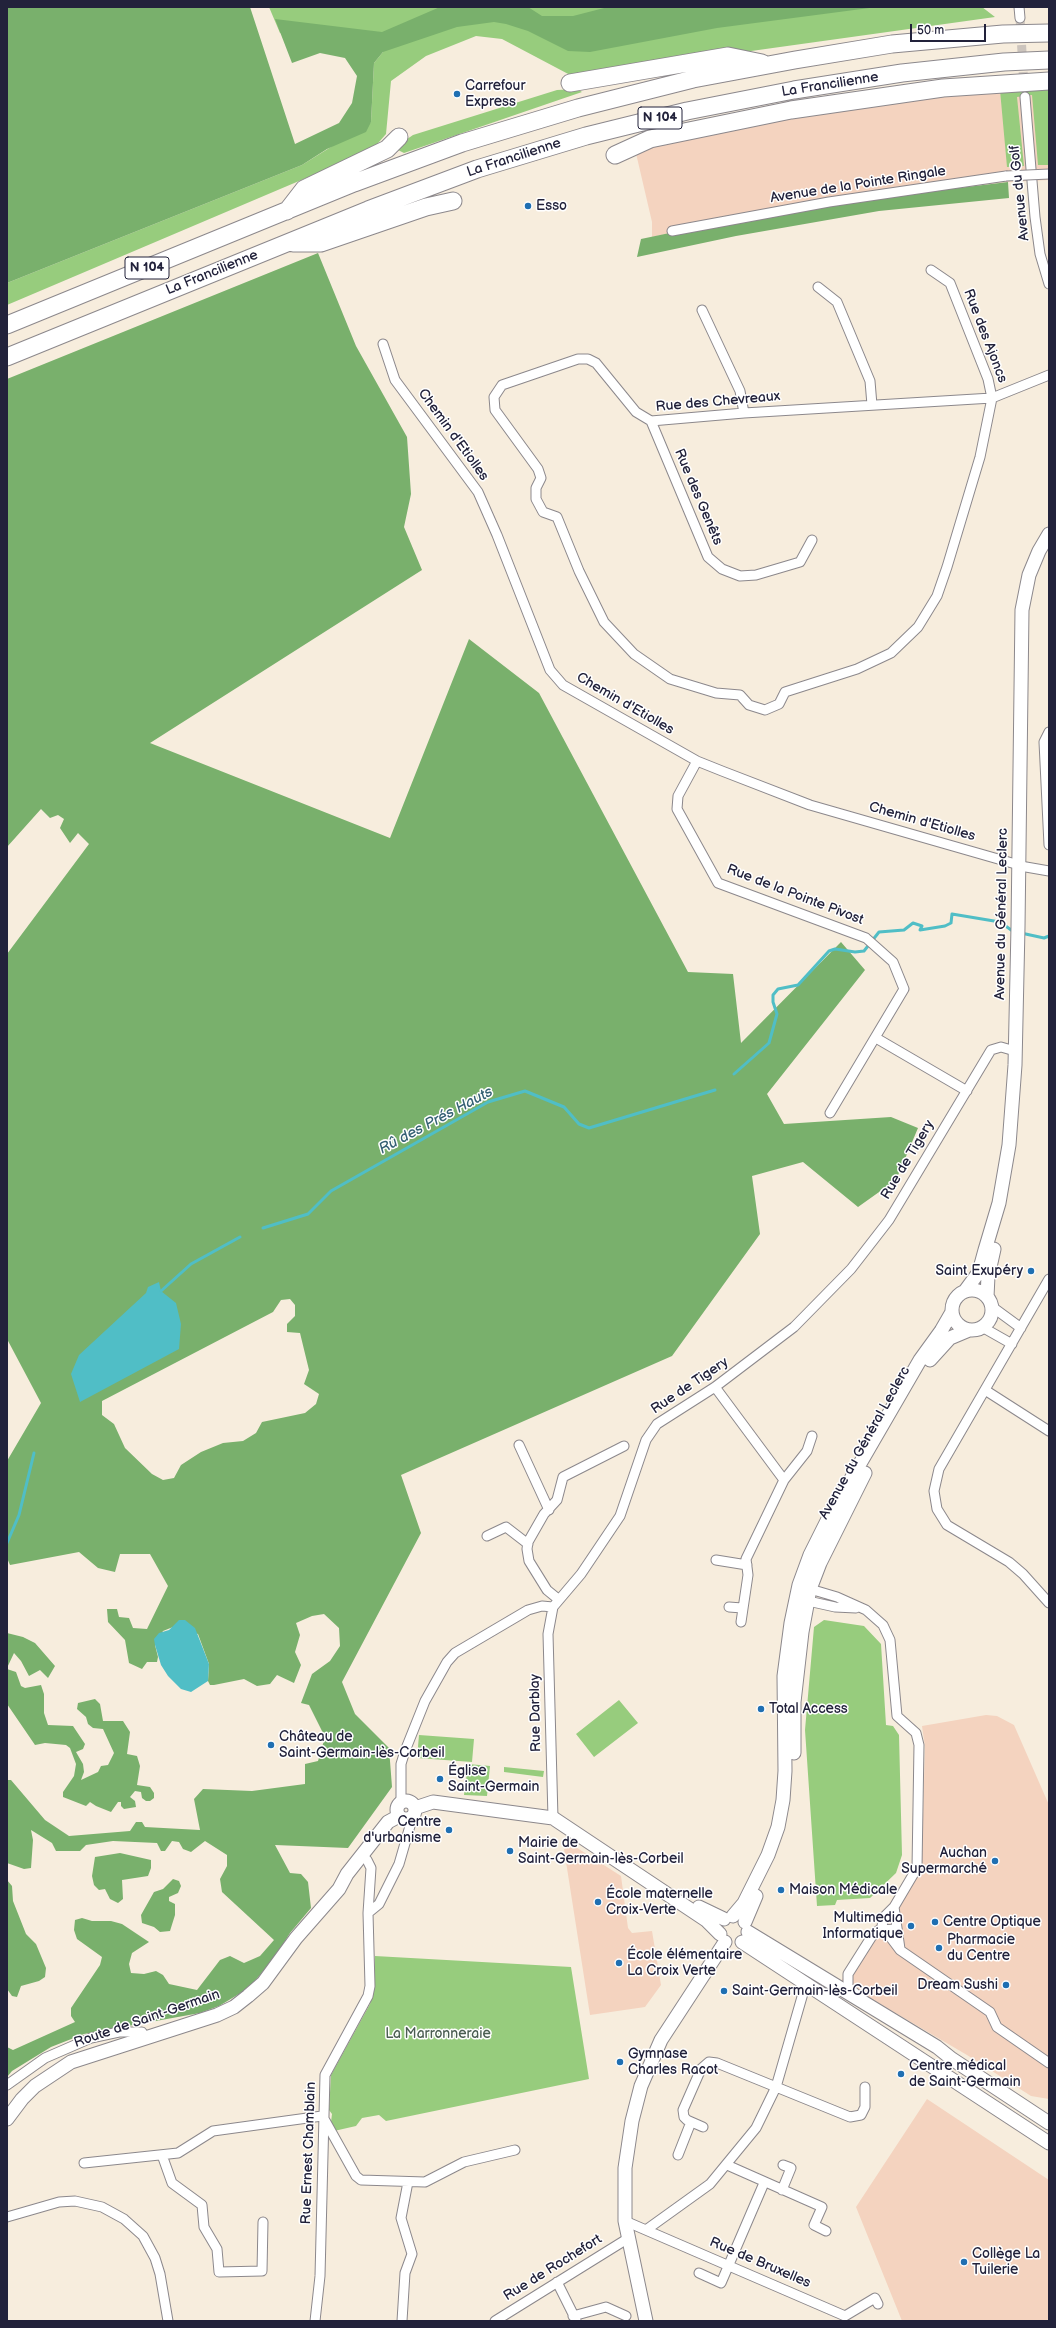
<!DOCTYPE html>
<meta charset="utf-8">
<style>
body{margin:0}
#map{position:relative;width:1056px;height:2328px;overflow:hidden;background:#f7eddd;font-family:"Balsamiq Sans",sans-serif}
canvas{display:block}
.frame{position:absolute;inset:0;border:8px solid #22223b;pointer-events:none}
.scale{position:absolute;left:910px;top:24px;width:76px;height:18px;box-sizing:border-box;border:2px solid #22223b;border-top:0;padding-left:5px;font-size:12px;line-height:14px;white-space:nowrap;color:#22223b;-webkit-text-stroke:3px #fff;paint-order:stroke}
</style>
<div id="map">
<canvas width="1056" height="2328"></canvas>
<div class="frame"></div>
<div class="scale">50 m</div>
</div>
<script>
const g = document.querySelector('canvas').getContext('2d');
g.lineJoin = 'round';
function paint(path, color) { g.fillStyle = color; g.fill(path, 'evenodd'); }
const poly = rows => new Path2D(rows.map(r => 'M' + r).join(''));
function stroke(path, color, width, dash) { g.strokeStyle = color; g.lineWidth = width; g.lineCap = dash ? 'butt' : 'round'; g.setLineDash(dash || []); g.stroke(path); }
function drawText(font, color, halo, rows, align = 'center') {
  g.font = font + ' "Balsamiq Sans",sans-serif'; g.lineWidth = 3; g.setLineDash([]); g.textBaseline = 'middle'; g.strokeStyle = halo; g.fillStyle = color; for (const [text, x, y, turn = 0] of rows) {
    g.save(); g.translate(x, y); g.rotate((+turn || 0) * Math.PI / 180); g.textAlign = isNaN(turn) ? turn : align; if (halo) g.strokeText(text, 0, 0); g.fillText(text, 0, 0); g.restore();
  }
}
const built = poly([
 [1049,85,1049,180,1008,182,784,209,652,237,652,222,635,149,877,102],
 [986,1715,997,1716,1014,1725,1049,1805,1049,2099,1031,2096,967,2055,841,1981,922,1852,925,1747,922,1726],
 [571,1844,621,1876,628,1928,632,1933,652,1931,661,1985,645,2007,590,2015,564,1849],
 [927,2099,1049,2180,1049,2317,1047,2321,902,2321,856,2207]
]);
const green = poly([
 [269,7,982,7,995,17,572,76,502,39,476,36,426,56,391,81,386,134,372,150,7,305,7,283,302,165,371,122,374,63,383,52,280,33],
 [1049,85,1049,165,1038,165,1032,95,1017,97,1024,166,1007,167,1000,90],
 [577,89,582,92,404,153,394,148,413,135,557,90],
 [824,1620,864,1626,881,1644,886,1725,893,1726,899,1735,902,1855,896,1873,870,1898,837,1900,835,1905,817,1906,805,1730,814,1627],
 [619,1700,638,1723,594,1757,576,1734],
 [419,1735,474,1739,472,1762,417,1758],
 [468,1764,490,1766,487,1796,464,1795],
 [504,1767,544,1771,543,1777,504,1772],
 [375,1956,571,1967,589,2079,386,2121,379,2115,362,2118,356,2126,334,2131,331,2122,332,2114,329,2110,331,2075,370,2004,374,1984]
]);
const forest = poly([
 [7,7,250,7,295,144,339,123,352,103,357,76,345,58,320,53,292,63,275,19,382,32,440,7,528,7,542,16,573,16,608,7,877,7,717,28,590,52,568,51,528,31,506,24,494,22,457,27,383,52,374,63,371,122,366,132,327,149,302,165,7,283],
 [1008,182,1009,198,879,211,736,236,637,257,641,239,784,209],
 [318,253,356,346,407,437,411,494,404,527,422,570,150,743,390,838,469,639,539,693,688,972,733,974,741,1043,841,942,865,970,767,1094,784,1124,891,1117,918,1128,896,1180,858,1207,803,1162,752,1176,760,1234,672,1356,401,1475,421,1533,342,1682,355,1714,389,1748,392,1787,348,1848,275,1845,290,1873,301,1874,308,1882,311,1908,290,1933,275,1957,249,1988,219,2006,200,2013,84,2034,51,2047,12,2071,7,2077,7,2047,13,2050,75,2022,71,2016,71,2008,100,1965,102,1957,77,1939,74,1930,75,1920,82,1918,92,1921,111,1921,122,1924,149,1942,132,1953,129,1964,131,1973,144,1974,156,1971,163,1975,169,1984,197,1990,220,1960,230,1956,244,1963,260,1956,274,1940,222,1892,220,1879,227,1866,227,1855,205,1841,191,1852,183,1849,179,1842,172,1841,165,1851,161,1851,157,1843,113,1841,86,1845,80,1851,56,1851,52,1843,31,1830,33,1840,31,1868,24,1869,7,1863,7,1780,11,1780,45,1820,69,1836,130,1831,136,1822,142,1822,145,1827,200,1830,194,1799,203,1789,252,1791,305,1784,305,1764,318,1761,325,1737,309,1705,301,1703,312,1674,330,1661,340,1646,339,1628,324,1614,312,1616,296,1623,300,1635,295,1652,301,1665,294,1683,277,1675,270,1684,257,1686,244,1679,214,1685,210,1685,208,1681,209,1664,198,1634,173,1627,163,1631,155,1645,158,1657,157,1662,147,1662,142,1669,129,1663,125,1640,108,1622,107,1609,117,1609,119,1617,129,1618,133,1628,147,1629,168,1586,150,1554,120,1554,115,1572,98,1568,79,1552,10,1565,7,1558,7,1461,41,1403,7,1339,7,954,89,844,78,833,70,843,60,828,64,819,58,815,50,818,41,809,7,847,7,379],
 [290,1299,295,1305,295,1316,287,1324,287,1332,300,1333,309,1370,304,1384,319,1394,316,1404,305,1413,262,1422,256,1433,243,1441,223,1443,201,1452,181,1465,174,1478,163,1480,152,1474,125,1448,114,1424,102,1415,102,1401,273,1312,281,1300],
 [7,1633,23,1637,35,1643,55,1666,48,1678,40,1670,29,1676,21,1661,14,1653,7,1668],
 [7,1669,16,1672,21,1686,25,1688,41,1685,44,1694,44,1713,48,1725,73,1726,85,1744,83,1749,76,1752,83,1764,84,1772,81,1780,98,1772,101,1766,108,1765,114,1753,103,1729,93,1728,88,1724,86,1717,77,1709,78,1703,95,1699,100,1704,103,1721,123,1721,130,1732,127,1754,137,1756,140,1766,137,1785,150,1787,154,1793,154,1798,150,1801,146,1801,142,1798,141,1792,135,1791,130,1797,135,1801,136,1807,124,1809,121,1806,121,1802,118,1802,111,1812,96,1806,90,1802,86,1806,63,1797,63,1792,74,1776,76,1764,70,1748,66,1745,45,1743,35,1745,7,1704],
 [120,1853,151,1860,151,1868,148,1876,122,1880,123,1899,118,1903,110,1899,105,1889,99,1890,94,1885,92,1876,95,1857],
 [173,1879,179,1881,181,1886,178,1893,169,1897,169,1901,175,1904,175,1915,170,1931,160,1932,154,1927,142,1923,141,1915,154,1892,163,1889],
 [7,1880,12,1886,13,1901,26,1934,36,1944,46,1968,45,1977,39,1981,21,1986,17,1997,12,1996,7,1989]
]);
const water = poly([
 [159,1282,161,1291,176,1303,181,1324,179,1349,80,1402,71,1374,79,1355,146,1293,148,1287],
 [179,1620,185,1620,195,1628,209,1664,208,1681,191,1692,181,1689,168,1676,161,1665,155,1645,154,1639,159,1633,169,1630]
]);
const stream = poly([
 [1021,933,1044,938,1049,936],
 [734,1074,769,1043,777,1014,773,1002,773,995,778,989,798,985,829,951,835,949,855,952,864,951,879,932,904,930,913,923,922,926,920,930,945,926,951,923,952,914,1000,922,1014,932],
 [263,1228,308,1214,331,1191,488,1102,525,1091,564,1107,579,1124,589,1128,715,1090],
 [161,1291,191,1264,240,1237],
 [7,1543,19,1515,34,1453]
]);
const streetTunnel = poly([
 [1020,18,1024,86]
]);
const street = poly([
 [1019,7,1020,18],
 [1025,97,1035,217,1040,254,1049,284],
 [672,231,829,202,1006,176],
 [931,270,950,283,988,379,992,398,980,457,947,567,937,596,918,627,891,653,857,669,785,692,779,704,765,710,749,705,740,695,716,693,670,679,634,654,604,622,579,571,557,517,543,512,536,499,536,488,541,478,538,469,495,410,494,397,502,385,578,359,588,359,596,363,636,412,651,421,744,413,992,398,1049,375],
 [818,287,837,302,870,381,872,405],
 [702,310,740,391,744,413],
 [383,344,395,380,478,492,497,535,550,670,563,685,697,761,722,771,810,805,1026,867,1049,871],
 [651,421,708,557,722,569,740,576,756,575,800,562,812,540],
 [1049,732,1044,742,1049,845],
 [697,761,678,796,677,809,718,883,866,938,893,962,904,989,830,1113],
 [876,1038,967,1091],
 [1049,1279,939,1469,934,1491,937,1509,947,1525,1009,1562,1023,1574,1049,1603],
 [991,1306,1021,1328],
 [982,1327,1012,1344],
 [715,1387,784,1480,746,1559,748,1575,741,1622],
 [985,1390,1049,1431],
 [519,1445,549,1510],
 [784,1480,807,1451,812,1436],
 [487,1536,506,1527,528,1544],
 [716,1560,747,1565],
 [810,1589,837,1597,866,1610,883,1625,890,1640,897,1716,916,1733,919,1745,917,1868,894,1907,884,1917,882,1926,900,1950,990,2012,997,2027,1049,2063],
 [558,1599,547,1590,529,1561,527,1549,528,1542,544,1514,557,1500,563,1477,624,1446],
 [808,1601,835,1607,856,1608],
 [729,1607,742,1608],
 [401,1802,401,1764,405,1751,425,1701,447,1662,455,1653,528,1610,542,1606,553,1607],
 [553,1818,548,1634,553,1607,581,1574,620,1516,646,1440,657,1424,715,1387,794,1327,851,1269,889,1220,991,1050,1001,1047,1015,1051],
 [894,1907,900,1949],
 [368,1913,379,1904,399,1864,410,1826,410,1818],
 [856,1994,848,1987,848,1974,872,1936,879,1930,896,1929],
 [7,2085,45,2058,91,2038,119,2032,142,2032,145,2037],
 [323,2117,356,2176,361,2180,425,2182,464,2162,515,2150],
 [703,2127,687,2120,684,2117,683,2110,701,2069,709,2062,717,2063,850,2117,861,2115,865,2107,865,2087],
 [162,2155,172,2183,202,2205,204,2227,217,2249,219,2272,262,2271,263,2222],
 [678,2155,691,2122],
 [84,2163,178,2153,213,2131,322,2116],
 [727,2165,822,2207,814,2225,826,2231],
 [782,2190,791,2168,783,2165],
 [7,2217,59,2202,75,2201,102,2207,124,2219,143,2236,155,2258,160,2274,168,2321],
 [625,2221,845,2316,875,2298,878,2304],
 [646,2230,710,2184,756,2128,776,2087,806,1983],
 [699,2273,721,2283,764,2183],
 [557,2282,576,2320],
 [573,2316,606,2307,626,2316],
 [315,2321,320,2276,325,2075,368,1996,370,1986,368,1913,371,1868,367,1860,361,1856],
 [402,2321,405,2273,412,2254,401,2218,408,2182],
 [495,2321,627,2239]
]);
const secondary = poly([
 '952 1310a20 20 0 1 1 40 0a20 20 0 1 1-40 0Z',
 [965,1291,979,1272,985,1250,999,1203,1009,1145,1015,1065,1018,927,1022,610,1029,575,1039,551,1049,534],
 [987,1297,988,1276,994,1249],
 [930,1360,950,1338,969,1330],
 [794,1753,794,1702,802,1632,810,1589,820,1563,865,1473],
 '397 1810a9 9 0 1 1 18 0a9 9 0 1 1-18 0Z',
 [415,1808,433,1802,553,1818,706,1920,720,1934],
 [699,1907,724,1919],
 [733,1916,744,1903,768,1855,778,1827,783,1800,785,1771,784,1676,791,1623,799,1585,810,1555,829,1517,920,1360,941,1331,952,1312],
 [745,1922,756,1896],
 [748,1932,937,2047,952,2059,1049,2123],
 [742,1942,1049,2143],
 [7,2119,22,2099,35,2086,71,2062,217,2015,234,2007,248,1996,263,1983,296,1938,339,1889,347,1874,388,1822,399,1816],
 [646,2321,625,2221,625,2168,632,2121,641,2086,661,2040,725,1942]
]);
const highway = poly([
 [570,83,728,56,762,63],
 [615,155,650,139,791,110,943,88,1049,81],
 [287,211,304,189,387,149,399,137],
 [293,243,321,243,426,207,453,201],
 [7,325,354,183,462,143,578,108,693,79,795,60,892,44,1003,34,1049,33],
 [7,357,368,210,477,169,586,136,687,111,794,90,902,73,1004,62,1049,60]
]);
const streetBridge = poly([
 [1006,176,1049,174]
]);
const markers = [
 [457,94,4,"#1f6fb2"],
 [528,206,4,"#1f6fb2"],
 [1031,1271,4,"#1f6fb2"],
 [761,1709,4,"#1f6fb2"],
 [271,1745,4,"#1f6fb2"],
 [440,1779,4,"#1f6fb2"],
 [449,1830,4,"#1f6fb2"],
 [510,1851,4,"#1f6fb2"],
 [995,1861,4,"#1f6fb2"],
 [781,1890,4,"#1f6fb2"],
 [598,1902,4,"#1f6fb2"],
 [935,1922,4,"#1f6fb2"],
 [911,1926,4,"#1f6fb2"],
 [939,1948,4,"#1f6fb2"],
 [619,1963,4,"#1f6fb2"],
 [1006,1985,4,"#1f6fb2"],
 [724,1991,4,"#1f6fb2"],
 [620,2062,4,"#1f6fb2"],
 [901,2074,4,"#1f6fb2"],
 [964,2262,4,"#1f6fb2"]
];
const shields = [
 [660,118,44],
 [147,268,44]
];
const shieldNames = [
 ["N 104",660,118],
 ["N 104",147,268]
];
const streetNames = [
 ["La Francilienne",830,85,-9],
 ["La Francilienne",514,158,-18],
 ["Avenue de la Pointe Ringale",858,185,-9],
 ["Avenue du Golf",1020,193,-96],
 ["La Francilienne",212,273,-22],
 ["Rue des Ajoncs",985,336,69],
 ["Rue des Chevreaux",718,402,-5],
 ["Chemin d'Etiolles",453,435,54],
 ["Rue des Genêts",698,497,67],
 ["Chemin d'Etiolles",625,704,30],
 ["Chemin d'Etiolles",922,822,16],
 ["Rue de la Pointe Pivost",795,895,21],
 ["Avenue du Général Leclerc",1002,914,-89],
 ["Rue de Tigery",908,1160,-59],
 ["Rue de Tigery",690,1386,-34],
 ["Avenue du Général Leclerc",865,1443,-61],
 ["Rue Darblay",536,1713,-91],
 ["Route de Saint-Germain",147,2019,-19],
 ["Rue Ernest Chamblain",309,2153,-88],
 ["Rue de Bruxelles",760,2263,23],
 ["Rue de Rochefort",553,2268,-32]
];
const poiNames = [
 ["Carrefour",465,86],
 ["Express",465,102],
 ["Esso",536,206],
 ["Saint Exupéry",1023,1271,"right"],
 ["Total Access",769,1709],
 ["Château de",279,1737],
 ["Saint-Germain-lès-Corbeil",279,1753],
 ["Église",448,1771],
 ["Saint-Germain",448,1787],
 ["Centre",441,1822,"right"],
 ["d'urbanisme",441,1838,"right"],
 ["Mairie de",518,1843],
 ["Saint-Germain-lès-Corbeil",518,1859],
 ["Auchan",987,1853,"right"],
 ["Supermarché",987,1869,"right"],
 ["Maison Médicale",789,1890],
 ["École maternelle",606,1894],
 ["Croix-Verte",606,1910],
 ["Multimedia",903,1918,"right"],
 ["Informatique",903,1934,"right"],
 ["Centre Optique",943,1922],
 ["Pharmacie",947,1940],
 ["du Centre",947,1956],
 ["École élémentaire",627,1955],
 ["La Croix Verte",627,1971],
 ["Dream Sushi",998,1985,"right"],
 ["Saint-Germain-lès-Corbeil",732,1991],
 ["Gymnase",628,2054],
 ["Charles Racot",628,2070],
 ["Centre médical",909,2066],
 ["de Saint-Germain",909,2082],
 ["Collège La",972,2254],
 ["Tuilerie",972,2270]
];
const parkNames = [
 ["La Marronneraie",438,2034]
];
const waterNames = [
 ["Rû des Prés Hauts",436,1121,-28]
];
paint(built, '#f4d3bf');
paint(green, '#97cc7d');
paint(forest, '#79b06c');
paint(water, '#50bec6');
stroke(stream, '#50bec6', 3);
stroke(streetTunnel, '#ccc4bd', 9, [9, 4.5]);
stroke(street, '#8c888c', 11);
stroke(secondary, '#8c888c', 15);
stroke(highway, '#8c888c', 19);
stroke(street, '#fff', 9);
stroke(secondary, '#fff', 13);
stroke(highway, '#fff', 17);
stroke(streetBridge, '#8c888c', 11, []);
stroke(streetBridge, '#fff', 9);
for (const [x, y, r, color] of markers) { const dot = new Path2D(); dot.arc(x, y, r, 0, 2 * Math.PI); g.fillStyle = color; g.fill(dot); stroke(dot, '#fff', 1.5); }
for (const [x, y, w] of shields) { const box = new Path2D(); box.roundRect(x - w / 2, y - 11, w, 22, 3); g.fillStyle = '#fff'; g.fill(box); stroke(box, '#22223b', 1); }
drawText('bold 13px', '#22223b', null, shieldNames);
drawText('14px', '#22223b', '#fff', streetNames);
drawText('14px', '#22223b', '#fff', poiNames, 'left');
drawText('14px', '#4b5e52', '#fff', parkNames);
drawText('italic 15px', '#346073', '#fff', waterNames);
</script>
